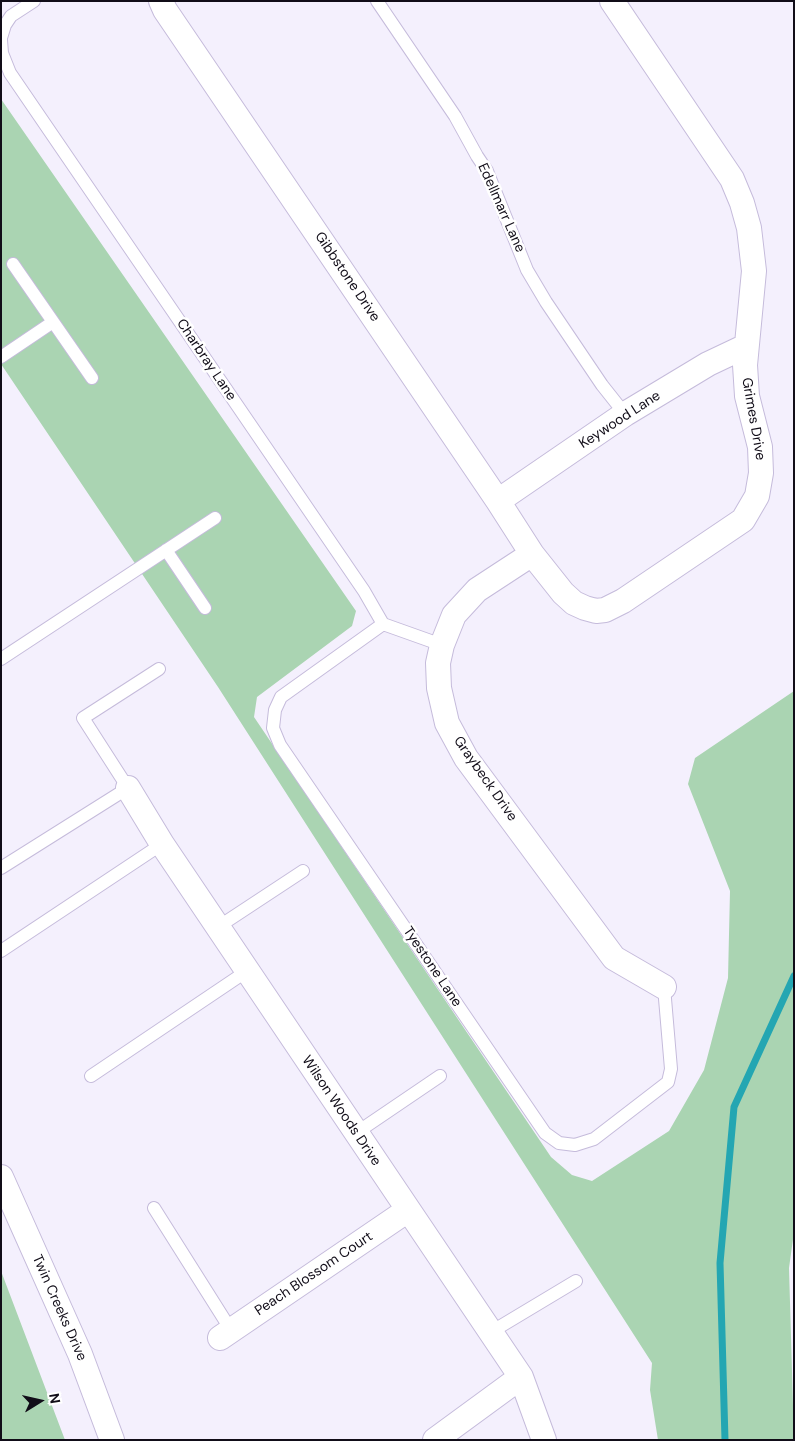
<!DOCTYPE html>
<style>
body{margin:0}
#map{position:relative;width:795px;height:1441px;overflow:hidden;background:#f4f0fd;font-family:"DM Sans",sans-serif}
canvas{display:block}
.frame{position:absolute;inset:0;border:2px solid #110d18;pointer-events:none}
.north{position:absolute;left:15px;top:1376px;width:50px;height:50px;-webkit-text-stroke:4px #fff;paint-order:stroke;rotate:80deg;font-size:14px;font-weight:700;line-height:20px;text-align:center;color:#110d18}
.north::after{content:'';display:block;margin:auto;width:18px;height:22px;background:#110d18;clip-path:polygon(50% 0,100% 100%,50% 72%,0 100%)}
</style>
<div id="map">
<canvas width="795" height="1441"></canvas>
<div class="frame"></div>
<div class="north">N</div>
</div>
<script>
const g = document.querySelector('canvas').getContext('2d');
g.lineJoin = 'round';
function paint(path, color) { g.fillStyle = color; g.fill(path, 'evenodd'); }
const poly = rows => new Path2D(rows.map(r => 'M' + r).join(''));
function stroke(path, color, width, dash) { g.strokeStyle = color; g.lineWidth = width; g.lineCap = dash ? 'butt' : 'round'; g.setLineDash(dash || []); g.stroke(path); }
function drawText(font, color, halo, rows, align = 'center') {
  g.font = font + ' "DM Sans",sans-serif'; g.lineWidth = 5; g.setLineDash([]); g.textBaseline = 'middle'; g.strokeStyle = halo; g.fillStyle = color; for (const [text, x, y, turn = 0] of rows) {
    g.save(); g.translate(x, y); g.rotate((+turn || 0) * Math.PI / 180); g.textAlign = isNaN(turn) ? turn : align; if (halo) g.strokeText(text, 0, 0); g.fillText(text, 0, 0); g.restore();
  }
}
const green = poly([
 [1,99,356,611,352,626,257,697,254,717,551,1157,572,1175,592,1181,669,1131,704,1070,728,978,730,891,688,784,695,758,794,691,794,1232,789,1268,794,1440,658,1440,650,1390,652,1363,218,687,1,364],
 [1,1271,65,1440,1,1440]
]);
const stream = poly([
 [725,1440,720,1263,734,1107,794,976]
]);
const lane = poly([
 [377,1,455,116,477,156,487,171,527,270,546,302,602,385,625,414],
 [1,38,5,25,11,16,34,1],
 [1,40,2,53,10,73,364,591,383,624,442,645],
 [13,264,92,378],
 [1,357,53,322],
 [166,550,205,608],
 [383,624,281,697,275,710,273,728,280,745,545,1133,559,1143,575,1145,594,1139,668,1082,671,1069,664,987],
 [1,659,215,518],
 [1,868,128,788,83,718,159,669],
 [218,927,303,871],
 [1,951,162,844],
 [91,1076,247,971],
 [356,1133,440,1076],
 [154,1208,231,1330],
 [491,1332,576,1281]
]);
const street = poly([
 [161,1,165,10,498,501,532,554,563,593,574,603,585,608,596,611,605,610,623,601,743,520,757,496,761,473,760,447,747,396,745,365,754,271,749,228,742,203,732,179,612,1],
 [498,501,625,414,708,364,746,346],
 [532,554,477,590,454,615,442,645,438,663,439,688,447,723,466,758,614,958,664,987],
 [128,788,162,844,521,1377,544,1440],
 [1,1177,80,1354,112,1440],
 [220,1338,408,1210],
 [435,1440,521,1377]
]);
const streetNames = [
 ["Edellmarr Lane",501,208,66],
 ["Gibbstone Drive",347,277,56],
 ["Charbray Lane",206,360,56],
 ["Grimes Drive",753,419,80],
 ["Keywood Lane",620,420,-33],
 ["Graybeck Drive",485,779,55],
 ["Tyestone Lane",432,967,56],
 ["Wilson Woods Drive",341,1111,56],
 ["Peach Blossom Court",314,1274,-34],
 ["Twin Creeks Drive",59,1308,66]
];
paint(green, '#aad4b2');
stroke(stream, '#24a6b2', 7);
stroke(lane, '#c5bbdb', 14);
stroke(street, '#c5bbdb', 26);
stroke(lane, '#fff', 12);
stroke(street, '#fff', 24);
drawText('14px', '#110d18', '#fff', streetNames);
</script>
